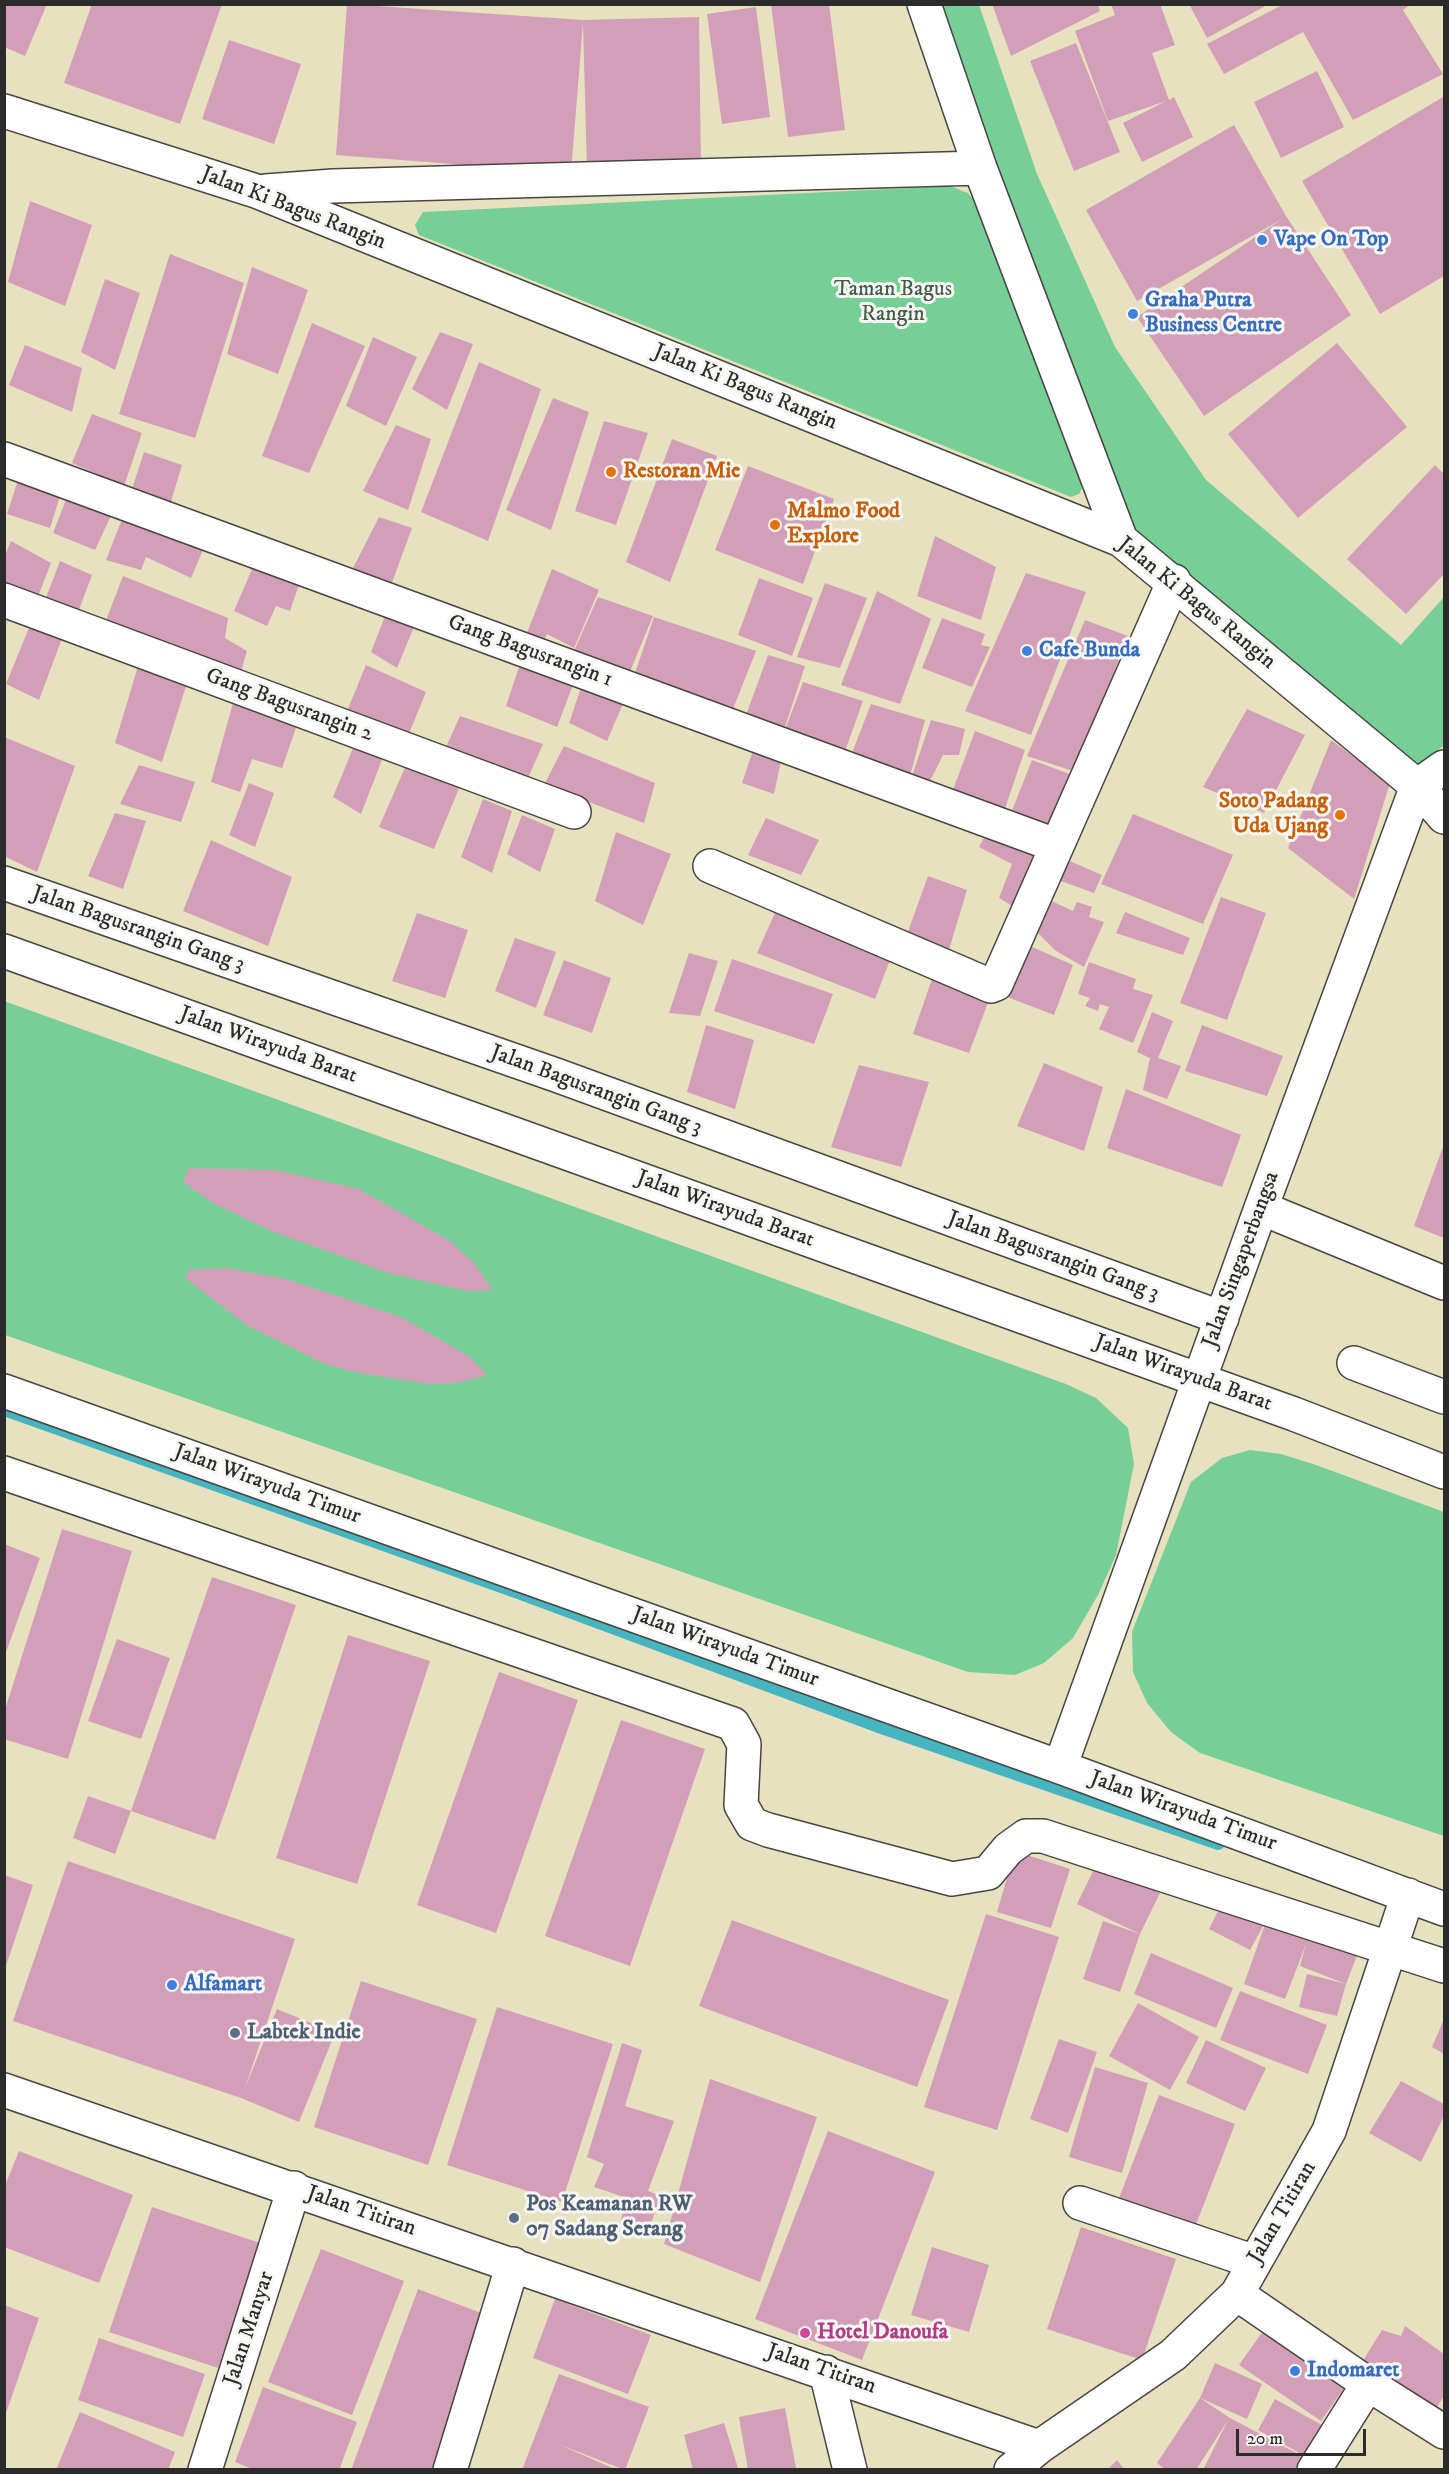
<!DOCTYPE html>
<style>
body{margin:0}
#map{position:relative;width:1449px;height:2474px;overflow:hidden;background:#e7e1bf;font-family:"IM FELL DW Pica",serif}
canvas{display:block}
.frame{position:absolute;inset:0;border:6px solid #2b2b2b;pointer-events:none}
.scale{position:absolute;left:1236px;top:2429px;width:130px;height:27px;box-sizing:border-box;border:3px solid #2b2b2b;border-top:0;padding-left:8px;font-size:18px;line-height:21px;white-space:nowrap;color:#2b2b2b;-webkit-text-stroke:4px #f6f6f2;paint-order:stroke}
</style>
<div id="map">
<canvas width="1449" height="2474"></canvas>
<div class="frame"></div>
<div class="scale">20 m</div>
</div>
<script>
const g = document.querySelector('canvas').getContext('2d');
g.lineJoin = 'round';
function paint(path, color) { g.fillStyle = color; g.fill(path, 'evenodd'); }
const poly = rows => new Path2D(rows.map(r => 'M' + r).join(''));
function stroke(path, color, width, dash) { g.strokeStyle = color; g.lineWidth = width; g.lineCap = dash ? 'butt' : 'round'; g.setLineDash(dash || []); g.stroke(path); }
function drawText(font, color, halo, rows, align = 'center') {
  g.font = font + ' "IM FELL DW Pica",serif'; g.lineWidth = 6; g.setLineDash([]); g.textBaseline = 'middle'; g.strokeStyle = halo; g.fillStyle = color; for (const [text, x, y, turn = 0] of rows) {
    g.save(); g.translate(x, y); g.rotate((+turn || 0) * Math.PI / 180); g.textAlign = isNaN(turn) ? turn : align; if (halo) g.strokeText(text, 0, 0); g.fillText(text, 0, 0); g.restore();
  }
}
const green = poly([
 [938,5,979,5,1037,174,1115,347,1206,480,1401,645,1444,597,1444,745,1405,779,1126,532],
 [950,186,968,193,978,205,1084,484,1079,494,1071,497,419,235,415,225,423,212],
 [4,1001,1066,1384,1096,1398,1128,1428,1134,1464,1116,1555,1098,1595,1073,1638,1044,1663,1015,1675,968,1672,5,1335],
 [1250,1450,1281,1454,1316,1465,1444,1512,1444,1836,1200,1753,1171,1732,1147,1703,1133,1672,1132,1632,1191,1482,1222,1458]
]);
const stream = poly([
 [4,1409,518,1592,884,1728,1218,1843]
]);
const building = poly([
 [4,4,47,4,25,56,4,47],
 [92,4,222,4,180,124,64,83],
 [347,4,583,20,699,17,701,169,587,171,583,23,571,173,336,155],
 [771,4,829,4,845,130,788,137],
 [992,4,1098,4,1100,11,1011,56],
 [1111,4,1160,4,1175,45,1152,53,1169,100,1174,97,1193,137,1142,162,1123,123,1166,101,1108,121,1075,31,1115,15],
 [1189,4,1269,4,1207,38],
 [1284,4,1411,4,1403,10,1443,74,1353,120,1303,32,1224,74,1207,44],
 [756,7,770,117,722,124,707,14],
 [229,40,301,64,274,144,202,119],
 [1076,43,1120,152,1074,171,1030,61],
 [1317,71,1344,127,1281,158,1254,102],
 [1443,97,1444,276,1380,314,1302,181],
 [1234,125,1286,216,1351,315,1204,416,1137,317,1282,219,1137,301,1086,210],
 [30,201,92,225,65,306,8,282],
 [170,254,244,283,195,438,119,414],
 [252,267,308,290,278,374,227,354],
 [105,279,140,293,115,370,81,352],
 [312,323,365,346,309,473,262,456],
 [440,332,473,344,447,410,412,389],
 [373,337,417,357,386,426,346,406],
 [1337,343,1407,427,1298,518,1228,434],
 [25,345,82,368,72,412,9,385],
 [479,362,541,389,488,541,421,512],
 [553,398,589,412,551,530,506,510],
 [92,414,142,433,124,486,72,463],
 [604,421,648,433,616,525,575,511],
 [396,425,431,439,408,510,363,491],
 [672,439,717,456,670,582,626,562],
 [144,452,182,465,169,508,131,492],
 [1435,465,1444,474,1444,574,1406,614,1347,559],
 [748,466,834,499,803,584,715,550],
 [20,474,62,490,50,528,7,514],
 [69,492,115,507,95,550,53,533],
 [126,509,206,543,191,578,146,557,141,570,106,560],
 [379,517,412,528,390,588,352,570],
 [935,536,996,567,981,620,917,596],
 [11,541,51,563,37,599,4,589,4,558],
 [258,555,303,573,290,611,276,606,267,626,234,611],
 [60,561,92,575,74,623,42,608],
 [552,569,599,590,574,648,547,634,544,641,527,633],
 [1026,573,1086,592,1031,735,965,711],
 [123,576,228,618,225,638,247,651,239,678,102,631],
 [759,578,813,598,792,656,738,635],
 [825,583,867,598,840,668,797,657],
 [877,591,931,619,900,704,841,685],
 [598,597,653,616,629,674,574,651],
 [389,606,418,617,397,668,371,652],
 [654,617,756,651,731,714,634,676],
 [942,618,985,634,981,645,990,647,972,687,922,668],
 [1085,620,1128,636,1076,772,1027,756],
 [31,623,63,636,39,700,6,684],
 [768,655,805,666,784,730,745,718],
 [522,658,576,677,557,727,506,706],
 [366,665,426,692,406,741,345,716],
 [138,666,187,683,162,762,115,743],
 [583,682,625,699,607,741,569,723],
 [803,682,863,701,844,754,785,730],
 [235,696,298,722,282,768,252,759,240,792,211,782],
 [871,704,925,720,909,780,850,758],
 [1247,709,1305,735,1264,813,1203,787],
 [460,716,543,744,525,785,443,754],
 [931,720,965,729,959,755,943,755,928,785,911,779],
 [975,731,1025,750,1003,814,951,795],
 [4,737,75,766,37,872,4,856],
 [1331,740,1390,783,1354,899,1288,848],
 [356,741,385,752,361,814,333,797],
 [564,746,655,783,644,823,544,785],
 [752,753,781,761,774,794,742,783],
 [1032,760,1072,775,1049,833,1009,818],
 [407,763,460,786,434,849,379,827],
 [139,765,195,782,181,822,120,804],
 [249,783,274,793,255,847,229,835],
 [483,799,512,811,492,873,461,857],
 [115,813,146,821,123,889,88,876],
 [1133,814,1233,855,1203,924,1101,884],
 [522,815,555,829,540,872,507,854],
 [766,818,819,840,801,875,748,855],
 [616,832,671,854,643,925,595,901],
 [986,834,1035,853,1017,909,999,898,1012,864,979,847],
 [211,840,292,877,268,946,183,911],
 [1058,856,1102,875,1094,893,1050,877],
 [928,876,967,890,947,956,906,937],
 [1221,897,1266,913,1227,1020,1180,1003],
 [1045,898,1073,911,1077,902,1092,907,1089,917,1104,922,1084,967,1056,951,1034,929],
 [778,906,893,952,875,999,757,953],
 [1125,912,1190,938,1183,955,1116,933],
 [417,913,468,930,445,998,392,981],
 [515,938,556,952,536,1008,495,991],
 [1021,942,1073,965,1054,1015,1002,995],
 [689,953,718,961,700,1016,669,1013],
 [732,959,833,994,814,1044,714,1011],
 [564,960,611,978,592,1033,543,1015],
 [1089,962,1136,979,1133,989,1153,995,1133,1043,1099,1029,1109,1007,1100,1004,1098,1011,1085,1006,1090,998,1078,994],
 [934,973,992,992,969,1053,913,1034],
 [1152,1012,1173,1021,1158,1058,1181,1066,1167,1099,1143,1090,1150,1058,1137,1052],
 [706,1025,754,1040,735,1109,687,1092],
 [1202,1025,1283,1056,1267,1096,1185,1071],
 [1044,1063,1103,1087,1084,1151,1017,1126],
 [859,1065,929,1082,901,1167,831,1147],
 [1126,1089,1241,1135,1222,1187,1107,1148],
 [1444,1144,1444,1238,1414,1226],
 [189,1168,275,1170,359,1189,450,1241,474,1263,493,1290,467,1291,388,1273,271,1231,213,1203,183,1182],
 [226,1268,286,1279,401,1317,470,1357,487,1375,457,1383,429,1384,354,1372,325,1364,248,1326,185,1278,189,1270],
 [62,1529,132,1551,68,1759,4,1739,4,1713],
 [4,1544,40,1558,5,1655,4,1655],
 [212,1577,296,1605,215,1840,131,1811],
 [348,1635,430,1661,357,1884,276,1858],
 [117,1639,170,1658,141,1739,88,1721],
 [499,1672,578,1700,496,1933,417,1905],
 [621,1720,705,1749,630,1966,545,1936],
 [88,1796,131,1811,115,1854,73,1838],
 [1015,1851,1070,1869,1051,1928,997,1912],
 [68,1861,295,1939,245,2088,277,2009,335,2033,299,2122,241,2098,13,2021],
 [1097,1863,1160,1893,1140,1934,1120,1992,1083,1979,1103,1921,1140,1934,1077,1904],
 [4,1875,33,1885,5,1969,4,1969],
 [1225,1897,1267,1919,1250,1950,1209,1929],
 [986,1914,1059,1937,997,2130,924,2107],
 [1267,1919,1358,1953,1346,1984,1300,1966,1306,1944,1285,1999,1244,1984],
 [732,1920,949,2000,917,2087,699,2006],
 [1151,1953,1233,1988,1216,2028,1134,1994],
 [1307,1974,1346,1984,1337,2016,1299,2007],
 [361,1981,477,2019,428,2165,314,2127],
 [1240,1991,1327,2025,1308,2074,1220,2040],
 [1138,2003,1199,2037,1170,2090,1109,2056],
 [497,2007,613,2044,562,2202,447,2165],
 [1444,2019,1444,2054,1432,2047],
 [1059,2039,1097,2052,1068,2133,1030,2119],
 [1206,2040,1266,2068,1245,2111,1186,2083],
 [622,2043,642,2050,625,2106,674,2121,648,2191,661,2196,647,2234,620,2223,627,2198,594,2187,604,2164,587,2157],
 [1095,2067,1148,2083,1122,2173,1069,2157],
 [710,2079,817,2117,760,2282,664,2244],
 [1401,2081,1444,2104,1444,2116,1421,2162,1369,2133],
 [1159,2095,1235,2124,1195,2227,1119,2198],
 [828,2131,935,2172,862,2360,755,2319],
 [19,2151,133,2195,99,2283,4,2247,4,2188],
 [152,2207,260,2243,218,2368,109,2332],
 [1081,2227,1176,2259,1142,2360,1047,2329],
 [932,2247,989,2265,969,2332,911,2315],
 [321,2249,404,2281,352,2415,268,2382],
 [418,2289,489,2316,432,2470,351,2470],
 [555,2299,651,2335,628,2394,533,2358],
 [4,2305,39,2318,5,2416,4,2416],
 [1270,2321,1351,2378,1321,2421,1239,2365],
 [1405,2326,1444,2354,1444,2396,1433,2413,1360,2365,1382,2330,1401,2336],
 [99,2338,205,2374,183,2437,78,2400],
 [1215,2363,1262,2384,1247,2419,1200,2398,1230,2418,1302,2456,1295,2470,1203,2470,1228,2420,1196,2470,1166,2470,1157,2463,1200,2398],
 [559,2374,649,2407,625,2470,558,2444,617,2470,522,2470],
 [263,2387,357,2422,339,2470,255,2470,235,2462],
 [1275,2399,1322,2425,1305,2456,1258,2430],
 [785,2408,796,2468,748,2470,739,2417],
 [80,2412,175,2452,168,2470,56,2470],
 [724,2423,738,2468,693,2470,684,2435],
 [1117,2460,1125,2470,1107,2470]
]);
const minor = poly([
 [924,4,980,168,1121,540],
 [4,111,256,191,1121,540,1417,786,1444,817],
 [266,191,333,186,980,168],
 [4,459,1055,845],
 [4,600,574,812],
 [710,866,991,986,996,984,1174,581],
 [4,883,556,1075,1222,1318],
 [4,951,1294,1414,1444,1472],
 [1261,1208,1444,1283],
 [1354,1363,1444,1397],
 [4,1391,1060,1767,1444,1909],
 [4,1473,733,1724,744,1744,741,1805,752,1824,768,1830,952,1879,988,1873,1008,1849,1026,1836,1043,1836,1444,1966],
 [1060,1767,1261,1208,1417,786,1444,767],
 [4,2090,1039,2447,1173,2355,1237,2294,1329,2131,1408,1895],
 [1080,2203,1255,2262],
 [1237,2294,1368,2384,1444,2432],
 [826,2372,850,2470],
 [205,2470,294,2188],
 [450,2470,513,2264],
 [1011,2470,1039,2447],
 [1314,2470,1368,2384]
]);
const markers = [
 [1262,240,6,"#3f7fe0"],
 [1133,314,6,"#3f7fe0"],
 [611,472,6,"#e8710a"],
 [775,525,6,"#e8710a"],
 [1027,651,6,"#3f7fe0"],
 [1340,815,6,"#e8710a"],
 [172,1985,6,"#3f7fe0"],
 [235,2033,6,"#5c6f8a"],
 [514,2218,6,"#5c6f8a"],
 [805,2333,6,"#d1479c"],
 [1295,2371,6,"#3f7fe0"]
];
const streetNames = [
 ["Jalan Ki Bagus Rangin",293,209,21],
 ["Jalan Ki Bagus Rangin",745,388,22],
 ["Jalan Ki Bagus Rangin",1196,604,39],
 ["Gang Bagusrangin 1",530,652,20],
 ["Gang Bagusrangin 2",289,706,20],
 ["Jalan Bagusrangin Gang 3",138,930,19],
 ["Jalan Wirayuda Barat",268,1046,20],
 ["Jalan Bagusrangin Gang 3",596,1091,20],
 ["Jalan Wirayuda Barat",725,1210,20],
 ["Jalan Bagusrangin Gang 3",1053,1257,20],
 ["Jalan Singaperbangsa",1242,1260,-70],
 ["Jalan Wirayuda Barat",1183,1374,20],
 ["Jalan Wirayuda Timur",267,1485,20],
 ["Jalan Wirayuda Timur",725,1648,20],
 ["Jalan Wirayuda Timur",1183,1812,20],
 ["Jalan Titiran",361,2212,19],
 ["Jalan Titiran",1283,2213,-60],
 ["Jalan Manyar",250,2329,-72],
 ["Jalan Titiran",821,2370,19]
];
const shopNames = [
 ["Vape On Top",1274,240],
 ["Graha Putra",1145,301],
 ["Business Centre",1145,326],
 ["Cafe Bunda",1039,651],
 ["Alfamart",184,1985],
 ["Indomaret",1307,2371]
];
const parkNames = [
 ["Taman Bagus",893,290],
 ["Rangin",893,315]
];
const foodNames = [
 ["Restoran Mie",623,472],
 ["Malmo Food",787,512],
 ["Explore",787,537],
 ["Soto Padang",1328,802,"right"],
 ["Uda Ujang",1328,827,"right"]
];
const serviceNames = [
 ["Labtek Indie",247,2033],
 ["Pos Keamanan RW",526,2205],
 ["07 Sadang Serang",526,2230]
];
const hotelNames = [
 ["Hotel Danoufa",817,2333]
];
paint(green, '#76cf96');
stroke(stream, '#46b5c0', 14);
paint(building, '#d39fb8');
stroke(minor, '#474641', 36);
stroke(minor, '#fff', 33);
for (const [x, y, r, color] of markers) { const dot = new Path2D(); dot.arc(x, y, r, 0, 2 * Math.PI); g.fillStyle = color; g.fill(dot); stroke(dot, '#f6f6f2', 2); }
drawText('22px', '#2b2b2b', '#f6f6f2', streetNames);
drawText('bold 22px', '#366cbe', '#f6f6f2', shopNames, 'left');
drawText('22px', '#425c4b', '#f6f6f2', parkNames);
drawText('bold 22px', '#c56008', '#f6f6f2', foodNames, 'left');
drawText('bold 22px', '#4e5e75', '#f6f6f2', serviceNames, 'left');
drawText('bold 22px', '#b23c85', '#f6f6f2', hotelNames, 'left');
</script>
